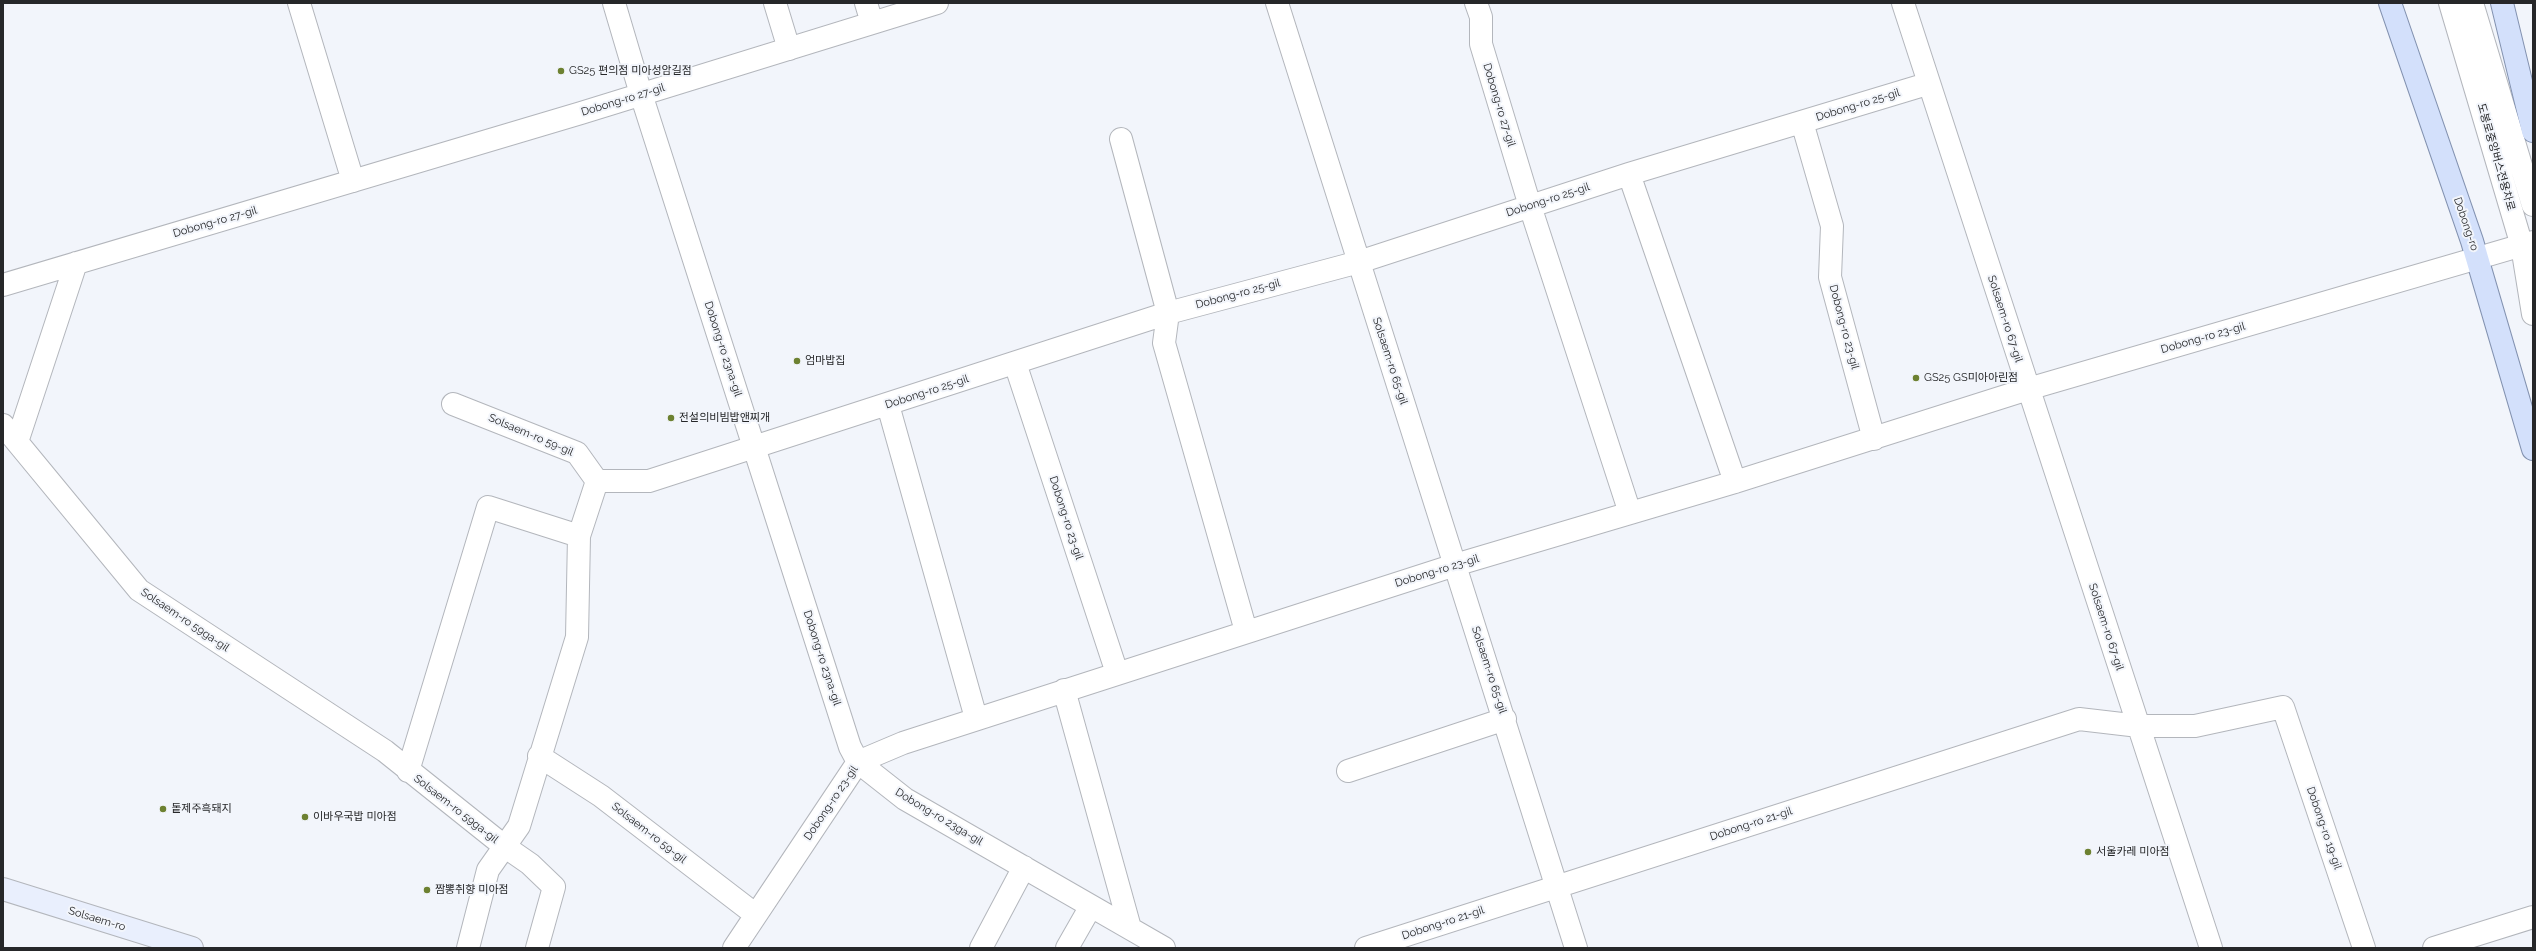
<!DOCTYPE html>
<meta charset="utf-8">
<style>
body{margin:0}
#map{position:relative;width:2536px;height:951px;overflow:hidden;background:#f2f5fb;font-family:Raleway,sans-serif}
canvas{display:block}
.frame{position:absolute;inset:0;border:4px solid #262729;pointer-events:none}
</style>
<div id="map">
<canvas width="2536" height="951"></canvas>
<div class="frame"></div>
</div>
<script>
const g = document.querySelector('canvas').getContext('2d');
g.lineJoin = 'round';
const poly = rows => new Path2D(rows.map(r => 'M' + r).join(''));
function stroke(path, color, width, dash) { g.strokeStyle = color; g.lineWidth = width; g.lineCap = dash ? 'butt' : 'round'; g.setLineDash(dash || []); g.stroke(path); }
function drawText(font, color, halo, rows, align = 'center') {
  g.font = font + ' Raleway,"Noto Sans KR",sans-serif'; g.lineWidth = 4; g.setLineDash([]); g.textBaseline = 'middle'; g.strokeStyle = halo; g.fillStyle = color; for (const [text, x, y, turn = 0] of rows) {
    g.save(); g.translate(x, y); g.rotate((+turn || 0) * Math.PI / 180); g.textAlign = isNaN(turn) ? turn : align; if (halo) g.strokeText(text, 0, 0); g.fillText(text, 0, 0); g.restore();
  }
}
const lane = poly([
 [2450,3,2522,246,2533,314],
 [2472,3,2533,205]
]);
const street = poly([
 [299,3,353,181],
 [614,3,641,94,850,747,858,762,905,799,1164,948],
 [775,3,789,49],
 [866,3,872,23],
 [1277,3,1576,948],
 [1476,3,1481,17,1481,44,1530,206,1630,513],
 [1903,3,2211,948],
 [1802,122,1832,226,1830,277,1874,439],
 [1121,139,1168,313,1164,343,1246,631],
 [1629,174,1735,482],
 [3,285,581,113,937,3],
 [1015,363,1117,673],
 [453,404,577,453,597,481],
 [888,405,976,718],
 [3,425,139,590,385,751,504,846,530,864,554,887,537,948],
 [17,442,76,263],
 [1064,690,1130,928],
 [539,756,601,796,756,915],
 [408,771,488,507,579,536],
 [1348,771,1505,719],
 [468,948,488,870,519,826,577,637,579,536,597,481,649,481,1168,313,1359,262,1629,174,1927,84],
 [734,948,858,762,903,743,1455,565,1735,482,2028,389,2533,242],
 [981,948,1024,867],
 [1067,948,1091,906],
 [1366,948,2079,719,2139,726,2195,726,2283,707,2364,948],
 [2434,948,2533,917]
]);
const secondary = poly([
 [3,889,192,948]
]);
const primary = poly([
 [2390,3,2472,241,2533,449],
 [2502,3,2533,131]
]);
const markers = [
 [561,71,4,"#6d8131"],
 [797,361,4,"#6d8131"],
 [1916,378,4,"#6d8131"],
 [671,418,4,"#6d8131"],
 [163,809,4,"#6d8131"],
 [305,817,4,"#6d8131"],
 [2088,852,4,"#6d8131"],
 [427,890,4,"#6d8131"]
];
const poiNames = [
 ["GS25 편의점 미아성암길점",569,71],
 ["엄마밥집",805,361],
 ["GS25 GS미아아린점",1924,378],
 ["전설의비빔밥앤찌개",679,418],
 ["돝제주흑돼지",171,809],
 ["이바우국밥 미아점",313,817],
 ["서울카레 미아점",2096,852],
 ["짬뽕취향 미아점",435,890]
];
const streetNames = [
 ["Dobong-ro 27-gil",623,100,-17],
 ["Dobong-ro 27-gil",1499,105,73],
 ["Dobong-ro 25-gil",1858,105,-17],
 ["도봉로중앙버스전용차로",2496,157,74],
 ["Dobong-ro 25-gil",1548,200,-18],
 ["Dobong-ro 27-gil",215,222,-16],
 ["Dobong-ro",2466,224,71],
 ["Dobong-ro 25-gil",1238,294,-15],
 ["Solsaem-ro 67-gil",2005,319,72],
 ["Dobong-ro 23-gil",1844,327,75],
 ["Dobong-ro 23-gil",2203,338,-16],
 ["Dobong-ro 23na-gil",723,349,72],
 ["Solsaem-ro 65-gil",1390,361,72],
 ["Dobong-ro 25-gil",927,392,-18],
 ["Solsaem-ro 59-gil",531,435,23],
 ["Dobong-ro 23-gil",1066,518,72],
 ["Dobong-ro 23-gil",1437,571,-17],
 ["Solsaem-ro 59ga-gil",185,620,34],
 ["Solsaem-ro 67-gil",2106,627,72],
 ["Dobong-ro 23na-gil",822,658,72],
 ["Solsaem-ro 65-gil",1489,670,72],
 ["Dobong-ro 23-gil",831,803,-56],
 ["Solsaem-ro 59ga-gil",456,809,38],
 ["Dobong-ro 23ga-gil",939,817,31],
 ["Dobong-ro 21-gil",1751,824,-18],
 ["Dobong-ro 19-gil",2324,828,71],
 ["Solsaem-ro 59-gil",649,833,38],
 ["Solsaem-ro",97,919,17],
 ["Dobong-ro 21-gil",1443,923,-18]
];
stroke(lane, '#b3b6bc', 24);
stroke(street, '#b3b6bc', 24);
stroke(secondary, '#b3b6bc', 24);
stroke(primary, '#8392b0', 24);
stroke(lane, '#fff', 22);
stroke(street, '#fff', 22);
stroke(secondary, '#e9effd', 22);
stroke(primary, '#d3e0fb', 22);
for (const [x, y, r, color] of markers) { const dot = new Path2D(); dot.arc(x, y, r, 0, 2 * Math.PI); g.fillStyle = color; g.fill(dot); stroke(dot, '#f2f5fb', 1.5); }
drawText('11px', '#262729', '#f2f5fb', poiNames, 'left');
drawText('11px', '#262729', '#f2f5fb', streetNames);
</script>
